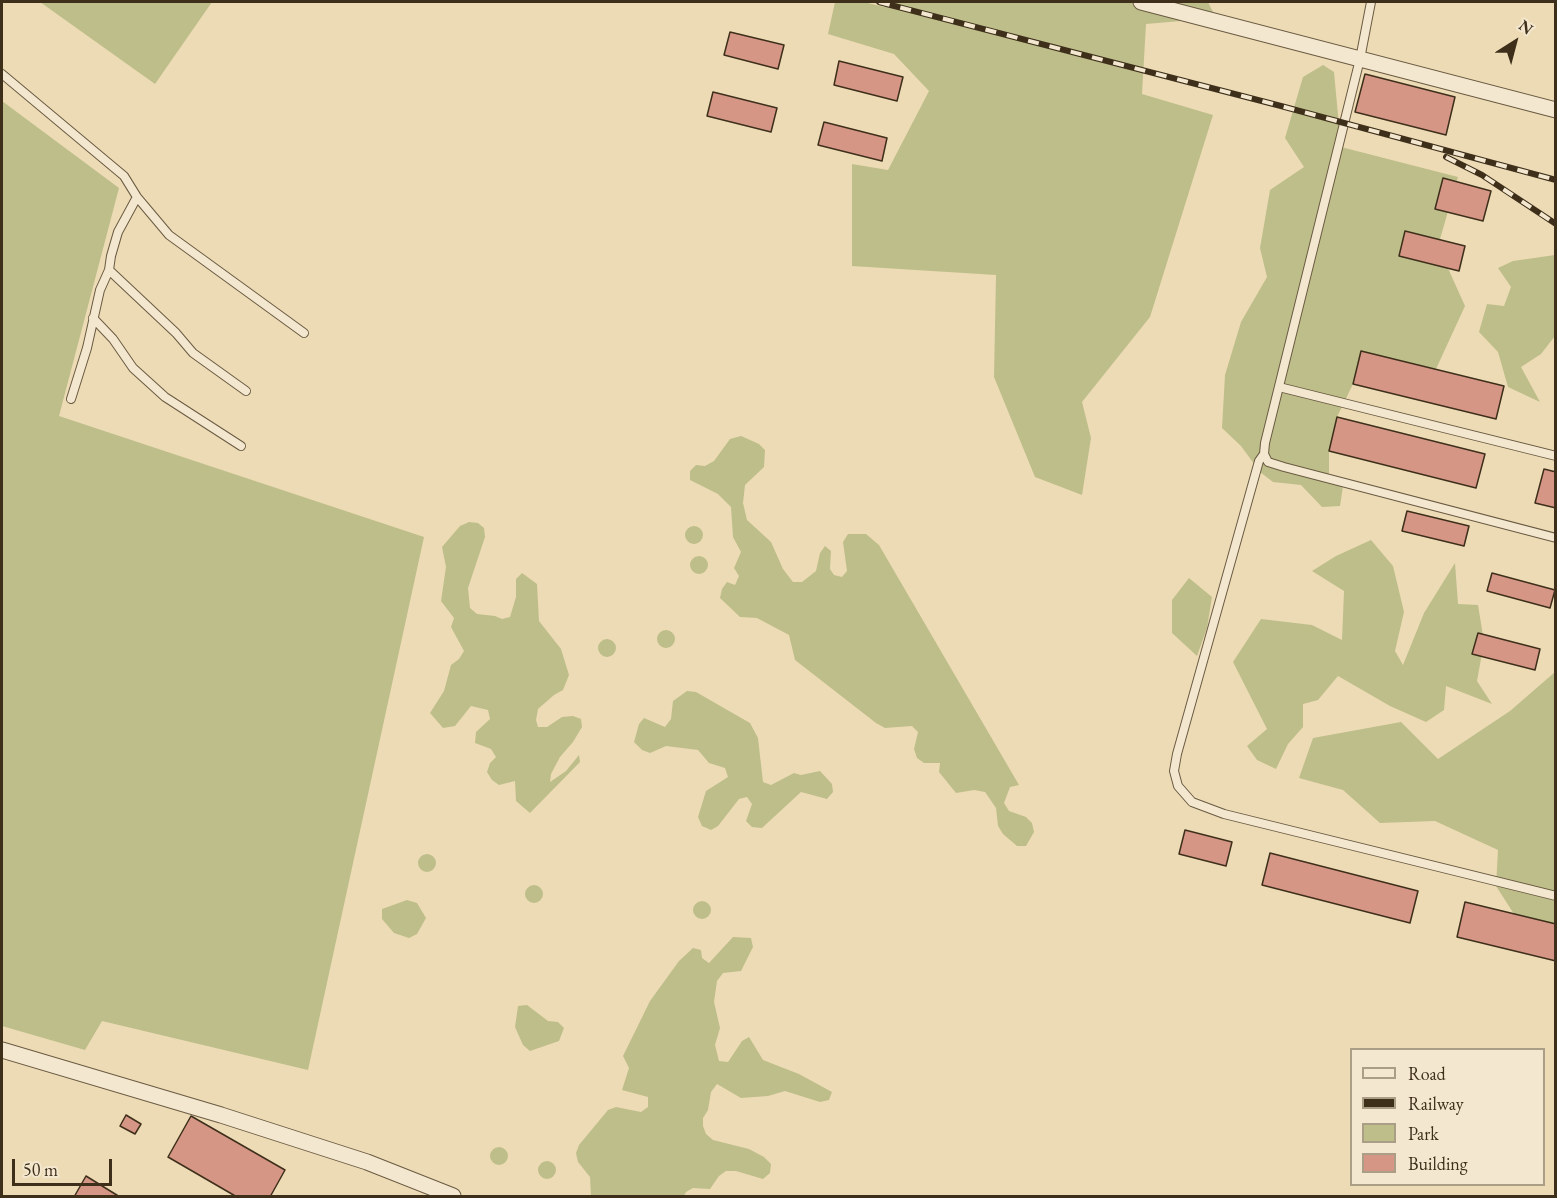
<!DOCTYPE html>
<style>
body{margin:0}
#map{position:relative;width:1557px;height:1198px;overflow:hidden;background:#eddbb5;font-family:"EB Garamond",serif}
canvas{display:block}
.frame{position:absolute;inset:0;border:3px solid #3e2f1b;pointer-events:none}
.legend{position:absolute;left:1350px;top:1048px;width:195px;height:138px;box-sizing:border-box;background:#f3e8cf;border:2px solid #ab9e87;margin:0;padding:8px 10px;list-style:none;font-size:18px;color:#3e2f1b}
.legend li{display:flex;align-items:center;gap:12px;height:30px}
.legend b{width:30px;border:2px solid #ab9e87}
.north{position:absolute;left:1485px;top:12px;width:60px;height:60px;-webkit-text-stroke:4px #f3e8cf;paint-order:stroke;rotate:36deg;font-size:16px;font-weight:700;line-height:24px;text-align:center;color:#3e2f1b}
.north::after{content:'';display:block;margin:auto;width:21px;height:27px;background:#3e2f1b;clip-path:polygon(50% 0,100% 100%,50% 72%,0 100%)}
.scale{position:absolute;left:12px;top:1159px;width:100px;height:27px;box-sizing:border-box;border:3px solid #3e2f1b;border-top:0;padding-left:8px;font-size:18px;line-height:21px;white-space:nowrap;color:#3e2f1b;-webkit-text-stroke:4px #f3e8cf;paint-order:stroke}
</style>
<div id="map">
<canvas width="1557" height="1198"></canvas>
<div class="frame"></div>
<ul class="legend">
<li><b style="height:8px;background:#f3e8cf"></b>Road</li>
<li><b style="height:8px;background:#3e2f1b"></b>Railway</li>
<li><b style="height:16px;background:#bebe8a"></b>Park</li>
<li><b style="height:16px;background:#d69685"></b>Building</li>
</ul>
<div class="north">N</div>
<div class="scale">50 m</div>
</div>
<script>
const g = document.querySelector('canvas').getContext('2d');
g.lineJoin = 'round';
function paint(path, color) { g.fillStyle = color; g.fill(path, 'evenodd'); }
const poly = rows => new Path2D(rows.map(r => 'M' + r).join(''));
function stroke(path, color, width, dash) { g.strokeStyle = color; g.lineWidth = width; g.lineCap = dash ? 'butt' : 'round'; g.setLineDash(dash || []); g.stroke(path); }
const green = poly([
 [40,2,212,2,155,84],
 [835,2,864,2,884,7,897,2,1208,2,1216,18,1146,24,1142,94,1213,115,1150,317,1082,402,1091,438,1082,495,1035,477,994,377,996,275,852,266,852,164,888,170,929,91,894,54,828,34],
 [1323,65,1334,72,1341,147,1458,177,1438,246,1465,306,1436,369,1362,351,1353,384,1337,417,1329,451,1329,477,1343,486,1340,506,1322,507,1301,485,1273,482,1260,472,1241,446,1222,428,1225,375,1241,322,1267,277,1260,248,1270,190,1304,167,1285,138,1303,77],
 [2,101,119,188,59,416,424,537,308,1070,102,1021,85,1050,2,1026],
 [1555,255,1555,336,1541,354,1521,367,1540,402,1508,387,1498,352,1479,332,1487,304,1504,306,1511,287,1498,268,1513,261],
 [741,436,759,444,765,450,764,467,745,485,743,503,747,520,771,542,783,569,793,582,802,582,816,571,820,553,825,546,831,551,830,569,834,575,842,577,847,571,843,542,848,534,866,534,879,545,1019,785,1010,787,1004,803,1009,811,1026,817,1032,823,1034,832,1026,846,1017,846,1003,834,998,826,996,808,985,792,974,790,956,793,939,772,940,763,924,763,917,758,914,749,918,732,912,726,885,728,876,723,795,660,789,635,757,618,740,617,720,598,722,589,727,582,735,585,739,576,734,568,741,552,733,537,731,507,718,494,690,480,690,471,696,465,705,466,714,461,730,439],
 [469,522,478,523,484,528,485,537,468,588,470,608,477,614,495,616,502,619,510,617,516,597,516,579,522,573,537,584,539,621,561,649,569,675,563,690,554,695,538,709,536,720,538,727,547,727,562,717,573,716,581,719,582,727,573,742,560,757,551,774,550,782,566,771,579,755,580,762,530,813,516,801,515,781,499,785,492,780,487,772,490,763,496,757,491,749,475,743,476,732,490,719,488,710,471,706,455,726,443,728,430,713,444,691,451,665,459,659,464,651,451,627,454,618,441,601,446,567,442,547,460,526],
 '685 535a9 9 0 1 1 18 0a9 9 0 1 1-18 0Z',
 [1371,540,1393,566,1404,612,1395,651,1403,665,1424,613,1455,563,1458,604,1478,605,1484,642,1477,681,1492,704,1446,686,1444,710,1426,722,1390,706,1338,676,1318,700,1303,704,1303,727,1288,744,1276,769,1257,760,1247,746,1267,729,1233,662,1261,619,1312,625,1342,640,1344,591,1312,571,1336,556],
 '690 565a9 9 0 1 1 18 0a9 9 0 1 1-18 0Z',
 [1189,578,1212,597,1207,628,1197,656,1172,633,1172,600],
 '657 639a9 9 0 1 1 18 0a9 9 0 1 1-18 0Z',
 '598 648a9 9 0 1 1 18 0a9 9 0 1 1-18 0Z',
 [1555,672,1555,924,1514,914,1496,886,1498,850,1435,821,1380,823,1343,790,1299,778,1313,738,1401,722,1438,759,1510,711],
 [687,691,696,692,750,723,758,738,763,782,771,785,794,773,801,775,820,771,832,784,833,792,827,799,801,792,762,828,752,827,746,821,752,804,747,797,739,799,718,826,711,830,702,826,698,817,706,791,728,777,725,768,709,763,698,750,666,746,650,753,642,750,634,742,639,724,644,718,665,727,671,719,673,701],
 '418 863a9 9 0 1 1 18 0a9 9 0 1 1-18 0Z',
 '525 894a9 9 0 1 1 18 0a9 9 0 1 1-18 0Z',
 [407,900,417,903,426,918,417,934,409,938,394,933,382,919,382,909],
 '693 910a9 9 0 1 1 18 0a9 9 0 1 1-18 0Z',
 [733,937,751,938,753,947,741,971,723,973,717,981,714,1002,720,1028,715,1045,719,1061,728,1062,742,1041,749,1037,763,1060,799,1074,832,1092,829,1100,820,1102,785,1091,768,1096,741,1098,717,1084,711,1092,708,1110,703,1118,703,1126,706,1134,713,1140,749,1149,764,1157,771,1164,770,1173,763,1179,736,1171,726,1171,719,1176,710,1189,693,1188,686,1192,684,1196,591,1196,590,1177,578,1162,576,1153,579,1145,608,1110,616,1107,641,1112,648,1107,648,1097,622,1090,629,1068,623,1056,650,1001,679,961,693,948,701,950,702,958,709,963],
 [527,1005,548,1021,558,1022,564,1028,559,1041,530,1051,523,1045,515,1027,518,1006],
 '490 1156a9 9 0 1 1 18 0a9 9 0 1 1-18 0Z',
 '538 1170a9 9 0 1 1 18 0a9 9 0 1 1-18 0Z'
]);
const building = poly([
 [730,32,784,45,778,69,724,55,730,32],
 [839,61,903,77,897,101,834,85,839,61],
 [1365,74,1455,97,1446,135,1355,112,1365,74],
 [713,92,777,108,771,132,707,116,713,92],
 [824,122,887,138,882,161,818,145,824,122],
 [1443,178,1491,191,1483,221,1435,209,1443,178],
 [1405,231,1465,246,1459,271,1399,256,1405,231],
 [1361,351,1504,386,1496,419,1353,384,1361,351],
 [1337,417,1485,454,1476,488,1329,451,1337,417],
 [1544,469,1556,472,1556,508,1535,503,1544,469],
 [1407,511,1469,526,1464,546,1402,531,1407,511],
 [1492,573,1555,590,1550,608,1487,591,1492,573],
 [1478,633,1540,649,1535,670,1472,654,1478,633],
 [1185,830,1232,842,1226,866,1179,854,1185,830],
 [1270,853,1418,891,1410,923,1262,885,1270,853],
 [1465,902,1556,924,1556,961,1457,937,1465,902],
 [126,1115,141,1124,135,1134,120,1126,126,1115],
 [191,1116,285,1170,270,1197,237,1197,168,1157,191,1116],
 [86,1176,120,1197,74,1197,86,1176]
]);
const lane = poly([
 [1371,2,1360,59,1265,443,1264,454,1268,462,1284,467,1556,538],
 [2,74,124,176,137,197,169,235,304,333],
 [109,270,176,333,193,353,246,391],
 [93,318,113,339,133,368,165,397,241,446],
 [1279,387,1556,456],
 [71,399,87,348,100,290,109,270,111,256,118,232,137,197],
 [1264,454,1259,461,1177,754,1174,771,1178,786,1192,802,1224,814,1556,896]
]);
const street = poly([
 [1141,2,1556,110],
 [2,1050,221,1115,367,1162,453,1196]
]);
const rail = poly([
 [879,2,1281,106,1556,180],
 [1446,157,1482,175,1556,224]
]);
paint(green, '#bebe8a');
paint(building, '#d69685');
stroke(building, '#3e2f1b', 1.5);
stroke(lane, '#6a5a42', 10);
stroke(street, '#6a5a42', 17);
stroke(lane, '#f3e8cf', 8);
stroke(street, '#f3e8cf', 15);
stroke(rail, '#3e2f1b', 6);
stroke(rail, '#f3e8cf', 4, [11]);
</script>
